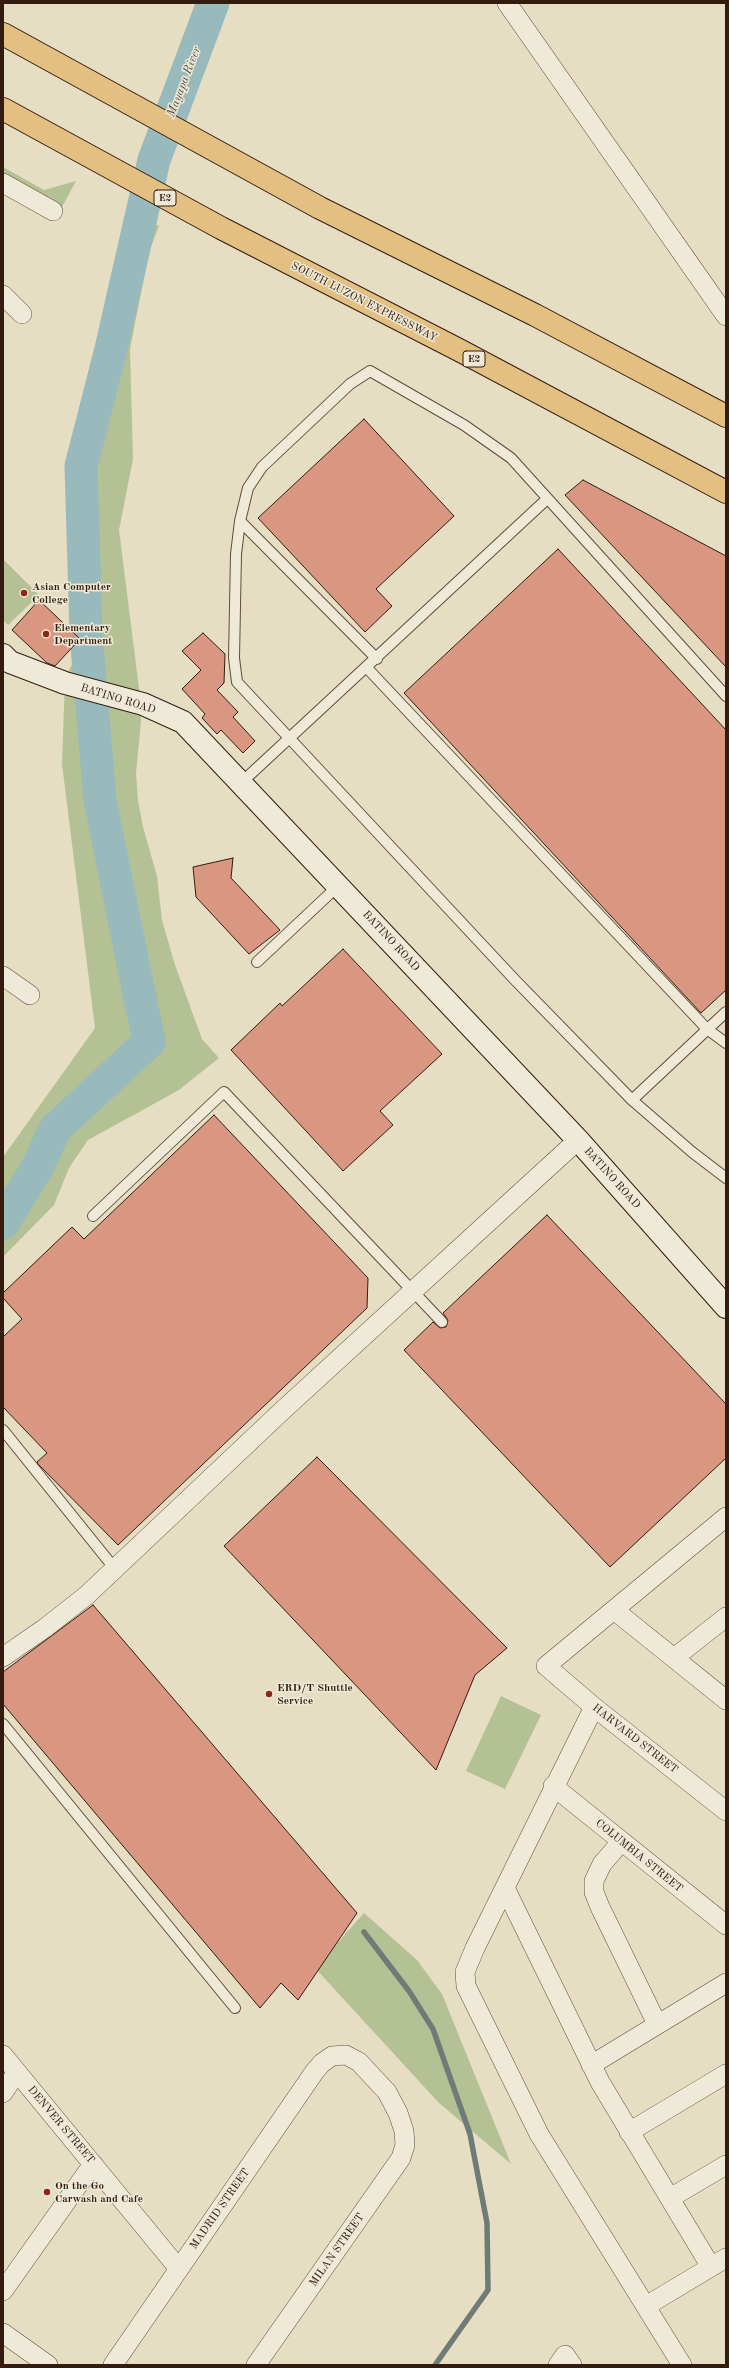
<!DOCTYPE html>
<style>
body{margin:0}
#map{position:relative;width:729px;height:2368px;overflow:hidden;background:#e6dec3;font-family:"Old Standard TT",serif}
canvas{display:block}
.frame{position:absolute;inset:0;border:4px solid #331c0f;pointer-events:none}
</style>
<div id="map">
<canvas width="729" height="2368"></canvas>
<div class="frame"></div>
</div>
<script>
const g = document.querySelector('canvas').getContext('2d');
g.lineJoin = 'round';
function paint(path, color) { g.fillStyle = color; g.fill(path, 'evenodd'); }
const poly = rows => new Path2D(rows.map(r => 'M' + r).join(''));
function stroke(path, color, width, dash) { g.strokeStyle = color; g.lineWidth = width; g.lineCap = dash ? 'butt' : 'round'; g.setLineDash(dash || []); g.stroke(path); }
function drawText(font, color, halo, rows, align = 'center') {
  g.font = font + ' "Old Standard TT",serif'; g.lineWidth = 3; g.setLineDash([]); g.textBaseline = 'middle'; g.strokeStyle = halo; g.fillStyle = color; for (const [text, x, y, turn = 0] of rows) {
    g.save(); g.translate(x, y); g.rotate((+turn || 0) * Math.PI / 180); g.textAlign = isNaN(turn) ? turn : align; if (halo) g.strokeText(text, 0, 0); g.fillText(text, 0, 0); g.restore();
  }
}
const green = poly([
 [3,167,44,190,76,181,62,207,3,174],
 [128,210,159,226,149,252,130,349,133,459,119,530,140,696,141,722,136,773,138,801,143,827,157,876,162,920,175,965,202,1039,219,1058,179,1090,88,1140,69,1168,54,1205,3,1257,3,1157,95,1028,62,764,65,679,86,634,81,466,111,349],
 [3,559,39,595,8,625,3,620],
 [501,1696,541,1715,505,1789,466,1771],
 [364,1913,417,1960,442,1994,511,2164,439,2103,315,1968]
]);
const stream = poly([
 [364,1932,409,1991,433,2029,470,2134,487,2223,488,2290,435,2365]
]);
const river = poly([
 [3,1223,37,1168,55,1129,149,1042,100,801,86,634,81,466,111,349,154,160,213,3]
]);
const building = poly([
 [364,419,454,516,376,589,392,606,365,632,258,518,364,419],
 [583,480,726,556,726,667,565,495,583,480],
 [558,549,726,730,726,990,701,1013,404,693,558,549],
 [39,600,80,639,55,666,47,663,12,630,39,600],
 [203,633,225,654,224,683,217,690,238,712,233,717,255,741,243,753,221,730,217,734,202,718,205,714,182,689,201,670,182,651,203,633],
 [233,858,231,878,280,930,249,954,196,897,193,867,233,858],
 [343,949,442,1054,380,1111,393,1125,343,1171,231,1050,280,1003,282,1006,343,949],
 [214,1115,368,1278,367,1308,118,1545,38,1464,37,1462,47,1453,3,1407,3,1337,22,1319,3,1298,3,1293,72,1227,84,1239,214,1115],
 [547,1215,726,1404,726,1458,610,1567,404,1350,433,1322,440,1328,446,1327,448,1320,443,1313,547,1215],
 [317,1457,507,1648,475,1675,436,1770,224,1546,317,1457],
 [93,1605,357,1913,298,2000,281,1983,260,2008,3,1704,3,1672,93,1605]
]);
const service = poly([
 [240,521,377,659],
 [367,668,707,1029,726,1043],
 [726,696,511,458,464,425,370,371,350,384,262,467,248,488,240,521,236,554,234,658,237,682,515,980,632,1100,692,1152,726,1178],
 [242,782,547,499],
 [257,962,339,885],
 [632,1100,726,1012],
 [93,1216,224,1092,442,1322],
 [3,1430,115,1569],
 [3,1724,235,2008]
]);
const minor = poly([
 [507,3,726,316],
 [3,183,53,211],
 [3,295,22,314],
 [3,976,30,995],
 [726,1517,546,1666,594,1707,726,1811],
 [614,1610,726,1700],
 [3,1657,45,1628,87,1595,283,1410,578,1140],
 [674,1658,726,1617],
 [594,1707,475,1948,465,1972,466,1986,539,2134,682,2365],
 [553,1786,726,1925],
 [621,1842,602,1864,594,1881,594,1892,600,1907,657,2024],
 [505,1888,600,2082,711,2267],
 [3,2055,179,2269],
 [591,2065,726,1983],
 [3,2093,17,2072],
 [629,2132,726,2074],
 [670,2198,726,2165],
 [3,2291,93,2164],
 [646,2306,726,2258],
 [3,2333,48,2365],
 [113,2365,315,2071,322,2063,332,2056,346,2055,359,2062,387,2092,398,2113,404,2131,405,2145,401,2158,256,2365],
 [558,2365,565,2355,572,2365]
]);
const secondary = poly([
 [3,655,10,662,65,683,143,704,183,722,578,1140,726,1307]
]);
const motorway = poly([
 [3,34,320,208,535,315,726,416],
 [3,109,221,228,459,350,726,492]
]);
const markers = [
 [24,593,4,"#8f2418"],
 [46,634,4,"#8f2418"],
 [269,1694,4,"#8f2418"],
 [47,2192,4,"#8f2418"]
];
const shields = [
 [165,198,22],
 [474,359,22]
];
const shieldNames = [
 ["E2",165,198],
 ["E2",474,359]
];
const streetNames = [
 ["SOUTH LUZON EXPRESSWAY",364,302,27],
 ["BATINO ROAD",118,699,17],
 ["BATINO ROAD",391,941,47],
 ["BATINO ROAD",612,1178,48],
 ["HARVARD STREET",635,1739,38],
 ["COLUMBIA STREET",639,1856,39],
 ["DENVER STREET",61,2125,50],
 ["MADRID STREET",220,2209,-55],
 ["MILAN STREET",337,2250,-55]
];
const poiNames = [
 ["Asian Computer",32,587],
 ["College",32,600],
 ["Elementary",54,628],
 ["Department",54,641],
 ["ERD/T Shuttle",277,1688],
 ["Service",277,1701],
 ["On the Go",55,2186],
 ["Carwash and Cafe",55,2199]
];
const waterNames = [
 ["Mayapa River",184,82,-69]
];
paint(green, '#b4c194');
stroke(stream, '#707b77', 5.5);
stroke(river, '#99babc', 33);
paint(building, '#d99680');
stroke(building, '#331c0f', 1);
stroke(service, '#604c3c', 12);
stroke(minor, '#604c3c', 20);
stroke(secondary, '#331c0f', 24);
stroke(motorway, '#331c0f', 24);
stroke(service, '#efead8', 10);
stroke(minor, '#efead8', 19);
stroke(secondary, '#efead8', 22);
stroke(motorway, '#e3bf82', 22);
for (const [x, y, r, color] of markers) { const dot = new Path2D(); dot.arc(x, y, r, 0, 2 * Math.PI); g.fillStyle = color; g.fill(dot); stroke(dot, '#efead8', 1.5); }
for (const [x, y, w] of shields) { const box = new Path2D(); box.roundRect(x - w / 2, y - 8, w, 16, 3); g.fillStyle = '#efead8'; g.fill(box); stroke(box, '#331c0f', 1); }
drawText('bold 10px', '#331c0f', null, shieldNames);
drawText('11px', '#331c0f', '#efead8', streetNames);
drawText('bold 11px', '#331c0f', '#efead8', poiNames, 'left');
drawText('italic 12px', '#524b43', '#efead8', waterNames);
</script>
